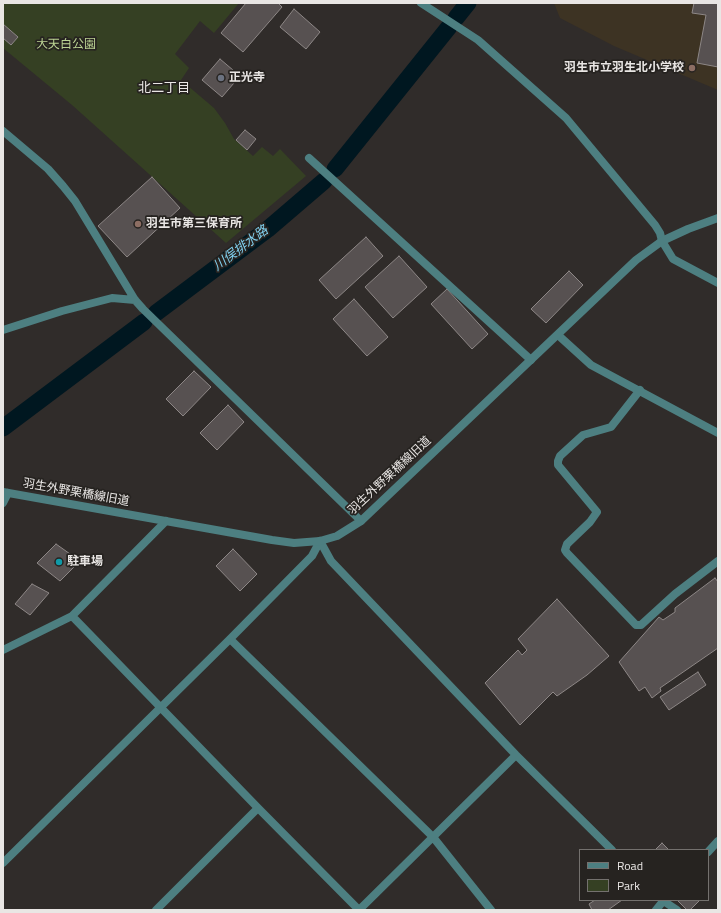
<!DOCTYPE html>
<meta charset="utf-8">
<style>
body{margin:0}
#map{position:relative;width:721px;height:913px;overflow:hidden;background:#302c2a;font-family:"Titillium Web",sans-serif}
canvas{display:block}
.frame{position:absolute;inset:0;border:4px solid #e9e6e4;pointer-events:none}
.legend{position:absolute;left:579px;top:849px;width:130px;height:52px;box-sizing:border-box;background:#262320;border:1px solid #74716e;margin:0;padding:5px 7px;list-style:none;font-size:12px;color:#e9e6e4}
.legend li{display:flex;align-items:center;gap:8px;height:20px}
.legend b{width:20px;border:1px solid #74716e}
</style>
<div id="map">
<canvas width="721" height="913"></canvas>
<div class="frame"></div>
<ul class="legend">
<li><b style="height:5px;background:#4d7f81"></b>Road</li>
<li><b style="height:11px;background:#354023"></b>Park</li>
</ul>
</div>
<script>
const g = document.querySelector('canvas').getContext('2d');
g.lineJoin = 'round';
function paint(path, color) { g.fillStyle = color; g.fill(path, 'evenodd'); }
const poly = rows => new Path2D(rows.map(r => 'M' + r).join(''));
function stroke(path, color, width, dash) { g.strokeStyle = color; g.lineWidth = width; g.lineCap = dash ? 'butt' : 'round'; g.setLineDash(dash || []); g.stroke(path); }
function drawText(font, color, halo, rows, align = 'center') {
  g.font = font + ' "Titillium Web","Noto Sans JP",sans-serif'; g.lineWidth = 3.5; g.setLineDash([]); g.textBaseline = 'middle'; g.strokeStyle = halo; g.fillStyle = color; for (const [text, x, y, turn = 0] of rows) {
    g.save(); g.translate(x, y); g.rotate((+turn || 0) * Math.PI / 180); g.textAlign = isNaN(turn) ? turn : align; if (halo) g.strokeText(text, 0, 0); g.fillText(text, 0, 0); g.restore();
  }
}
const education = poly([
 [554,3,718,3,718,90,614,46,560,18]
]);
const green = poly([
 [3,3,239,3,214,33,200,21,175,54,189,68,181,80,214,108,225,123,234,139,253,156,262,147,273,156,280,149,306,176,226,243,72,105,3,48]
]);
const canal = poly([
 [456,18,468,3],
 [335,169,449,27],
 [156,313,268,229,324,181],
 [3,428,144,322]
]);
const building = poly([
 [246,3,278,3,282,7,243,52,221,33,246,3],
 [694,3,718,3,718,67,697,63,706,15,692,13,694,3],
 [294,9,320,32,306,49,280,27,294,9],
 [3,24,18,37,11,45,3,38,3,24],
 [220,59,240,76,222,97,202,80,220,59],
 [245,130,256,139,247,150,236,140,245,130],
 [152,177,180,208,127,257,98,226,152,177],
 [366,237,383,256,336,299,319,280,366,237],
 [399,256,427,287,393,318,365,287,399,256],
 [569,271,583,285,546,323,531,309,569,271],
 [447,289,488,334,472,349,431,304,447,289],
 [354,299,388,337,367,356,333,319,354,299],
 [194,371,211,387,183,416,166,399,194,371],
 [228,405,244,422,217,450,200,433,228,405],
 [56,544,80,561,60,581,37,563,56,544],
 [233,549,257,574,240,591,216,566,233,549],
 [715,578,718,582,718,648,660,688,661,691,652,698,645,687,639,691,619,662,659,617,663,620,675,612,675,608,715,578],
 [32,584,49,593,30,615,15,604,32,584],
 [557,599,609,656,587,675,557,696,553,692,520,725,485,683,518,650,522,655,527,650,518,639,557,599],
 [698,672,706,685,669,710,660,697,698,672],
 [662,843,669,850,655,850,662,843],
 [595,900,622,900,608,910,592,910,589,904,595,900],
 [679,900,700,900,690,910,687,910,678,901,679,900]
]);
const service = poly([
 [309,158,531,360],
 [662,241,673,259,718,283]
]);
const minor = poly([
 [421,3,478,40,566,118,655,225,660,233,662,241],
 [3,131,48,169,63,186,75,201,135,300,143,309,361,521],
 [3,330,62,311,112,298,135,300],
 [558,335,591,365,718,433],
 [640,390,611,427,583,435,560,456,558,461,558,465,597,512,590,522,567,544,565,550,567,553,636,625,641,625,675,594,718,561],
 [3,503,8,493],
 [320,541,331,561,516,755,612,850],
 [72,616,258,808,359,910],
 [230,639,433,837,491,910],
 [3,650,72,616,166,521],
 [708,852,718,841],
 [3,863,230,639,312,556,320,541],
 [662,900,677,910],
 [156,910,258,808],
 [359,910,516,755],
 [656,910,664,900]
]);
const tertiary = poly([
 [3,492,272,540,294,543,320,541,337,536,361,521,636,260,662,241,688,229,718,218]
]);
const markers = [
 [692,68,4,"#8d6e63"],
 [221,78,4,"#6b7280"],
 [138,224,4,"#8d6e63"],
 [59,562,4,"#0f9aa8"]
];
const parkNames = [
 ["大天白公園",66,45]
];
const poiNames = [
 ["羽生市立羽生北小学校",684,68,"right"],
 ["正光寺",229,78],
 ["羽生市第三保育所",146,224],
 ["駐車場",67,562]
];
const streetNames = [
 ["羽生外野栗橋線旧道",390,476,-43],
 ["羽生外野栗橋線旧道",76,493,10]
];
const neighbourhoodNames = [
 ["北二丁目",164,89]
];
const waterNames = [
 ["川俣排水路",241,249,-37]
];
paint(education, '#3d3323');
paint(green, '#354023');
stroke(canal, '#001720', 17);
paint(building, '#575151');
stroke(building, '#8d8786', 1);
stroke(service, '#4d7f81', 8);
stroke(minor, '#4d7f81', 8);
stroke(tertiary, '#4d7f81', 8);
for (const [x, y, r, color] of markers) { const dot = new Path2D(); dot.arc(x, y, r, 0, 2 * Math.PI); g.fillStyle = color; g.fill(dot); stroke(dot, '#262320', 1.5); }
drawText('12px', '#bbd393', '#262320', parkNames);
drawText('bold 12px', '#e9e6e4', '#262320', poiNames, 'left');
drawText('12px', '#e9e6e4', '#262320', streetNames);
drawText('13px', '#e9e6e4', '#262320', neighbourhoodNames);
drawText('italic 13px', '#82d2f1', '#262320', waterNames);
</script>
